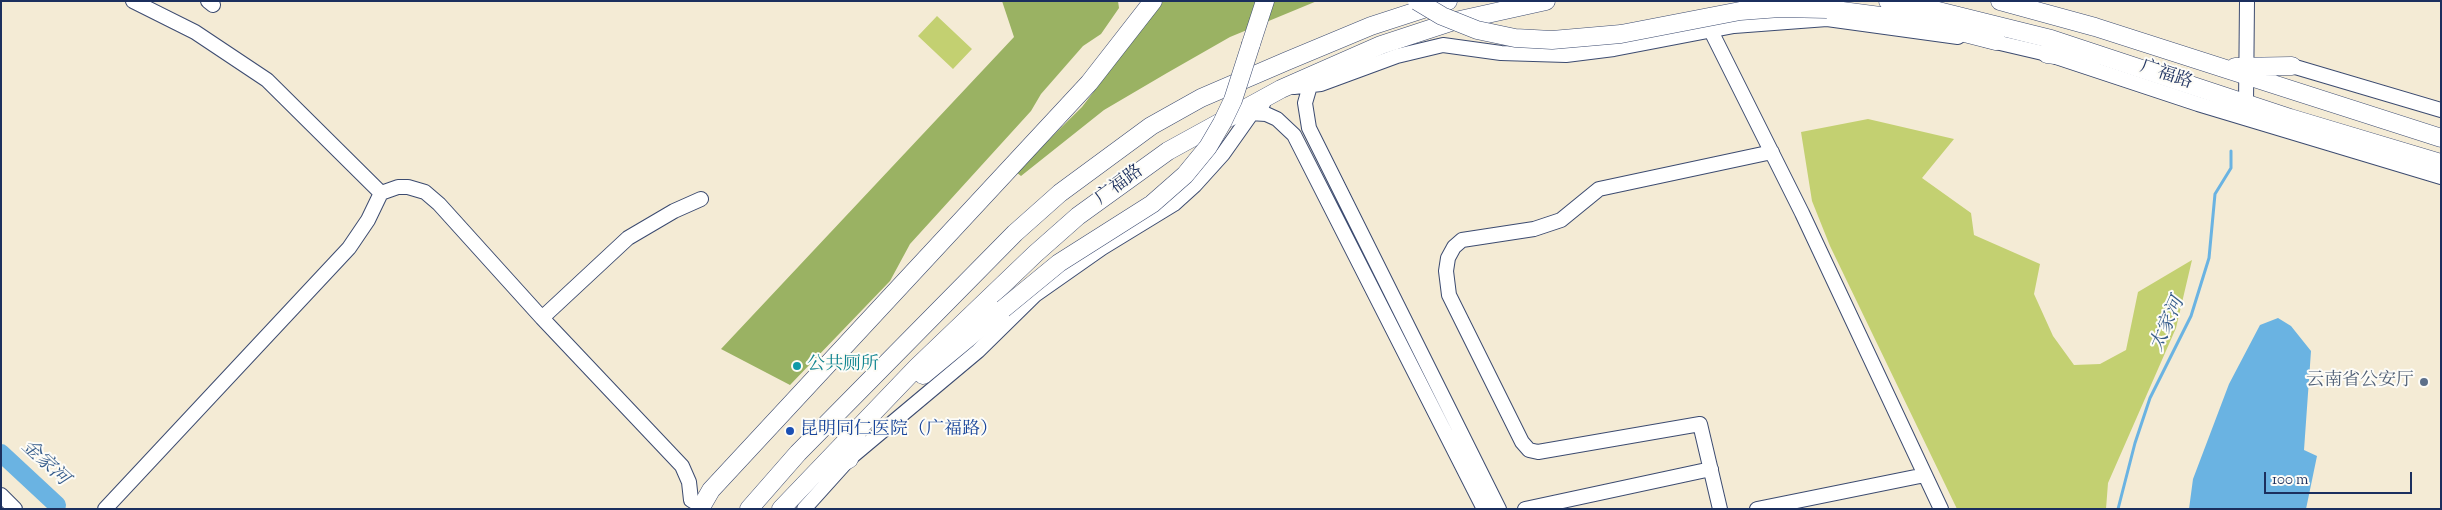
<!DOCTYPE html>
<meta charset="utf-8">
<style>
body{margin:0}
#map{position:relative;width:2442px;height:510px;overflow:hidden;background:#f4ebd5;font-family:"Sorts Mill Goudy",serif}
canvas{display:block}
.frame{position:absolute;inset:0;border:2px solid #1b2f5e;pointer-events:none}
.scale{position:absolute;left:2264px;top:472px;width:148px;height:22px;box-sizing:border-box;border:2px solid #1b2f5e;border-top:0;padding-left:6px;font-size:15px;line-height:18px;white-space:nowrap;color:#1b2f5e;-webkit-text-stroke:4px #fdfcf7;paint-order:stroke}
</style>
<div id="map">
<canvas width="2442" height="510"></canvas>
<div class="frame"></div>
<div class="scale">100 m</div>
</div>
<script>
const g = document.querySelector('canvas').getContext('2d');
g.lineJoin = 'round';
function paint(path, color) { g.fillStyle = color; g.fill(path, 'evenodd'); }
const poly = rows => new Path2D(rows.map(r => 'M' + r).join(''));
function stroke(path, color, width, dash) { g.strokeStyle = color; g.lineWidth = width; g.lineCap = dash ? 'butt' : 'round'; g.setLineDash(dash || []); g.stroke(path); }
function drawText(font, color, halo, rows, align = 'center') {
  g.font = font + ' "Sorts Mill Goudy","Noto Serif SC",serif'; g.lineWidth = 4; g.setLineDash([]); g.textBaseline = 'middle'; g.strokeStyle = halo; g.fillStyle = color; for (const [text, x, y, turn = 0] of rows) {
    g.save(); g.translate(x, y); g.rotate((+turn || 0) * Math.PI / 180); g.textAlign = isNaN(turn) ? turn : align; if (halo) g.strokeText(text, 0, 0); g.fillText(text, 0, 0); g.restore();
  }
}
const green = poly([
 [937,16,972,49,953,69,918,36],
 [1868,119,1954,139,1922,178,1971,213,1974,235,2040,264,2034,294,2053,336,2074,365,2100,364,2126,350,2138,292,2192,260,2176,328,2108,483,2106,509,1957,509,1830,246,1812,201,1801,132]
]);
const forest = poly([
 [1002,1,1118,1,1119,8,1101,34,1083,46,1041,94,1031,111,910,244,890,281,790,385,721,349,1014,37],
 [1163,1,1317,1,1230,37,1167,73,1104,110,1021,176,1016,172,1082,107]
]);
const water = poly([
 [2278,318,2291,326,2311,351,2304,450,2317,456,2306,509,2189,509,2193,479,2229,384,2260,325]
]);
const stream = poly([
 [2118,509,2135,443,2150,398,2191,316,2209,258,2215,194,2231,168,2231,151]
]);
const river = poly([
 [1,453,57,505]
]);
const minor = poly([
 [133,1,195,32,267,80,381,193],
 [208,1,213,5],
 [1711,31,1802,213,1941,509],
 [1987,40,2047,54,2198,104,2441,177],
 [2292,66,2441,110],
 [1312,79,1305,103,1309,128,1499,509],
 [1294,87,1321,84,1397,56,1443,45,1501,53,1566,55,1614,49,1734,26,1827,19,1958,37],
 [2246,104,2247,1],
 [1249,113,1266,114,1277,119,1294,135,1484,509],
 [542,318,628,238,674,211,701,199],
 [1,495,15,509],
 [105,509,349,248,368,220,381,193,398,187,408,187,425,192,439,204,542,318,682,466,689,482,691,500,701,506],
 [804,509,849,459,978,351,1035,295,1102,248,1174,204,1195,185,1223,154,1252,113,1263,104],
 [1525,509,1711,469],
 [1720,509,1700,424,1538,452,1529,450,1522,442,1449,295,1446,271,1448,258,1454,247,1462,240,1534,229,1561,220,1599,189,1772,152],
 [1757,509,1925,475]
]);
const major = poly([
 [1888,1,1918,6,2051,39,2290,118,2441,163],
 [2000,1,2095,27,2441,138],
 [1827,9,1918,21,1996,41],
 [1251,44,1265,1],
 [2047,54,2091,59],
 [2235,67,2292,66],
 [923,375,1003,309],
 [821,474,849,459,857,433],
 [700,509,711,490,1089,83,1153,1],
 [749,509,798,453,1015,233,1060,193,1151,126,1201,98,1287,61,1371,26,1448,1],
 [781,509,917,367,1035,254,1078,216,1168,151,1281,89,1381,45,1451,22,1546,1]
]);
const majorBridge = poly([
 [1417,1,1442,16,1477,30,1515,38,1552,40,1621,34,1740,11,1780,8,1827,9],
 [1003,309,1059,263,1152,204,1185,175,1208,147,1222,123,1233,100,1251,44]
]);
const markers = [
 [797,366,5,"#0f9aa8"],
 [2424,382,5,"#5c6f8a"],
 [790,431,5,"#1a4fb4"]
];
const streetNames = [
 ["广福路",2166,76,19],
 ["广福路",1120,186,-36]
];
const cultureNames = [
 ["公共厕所",807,366]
];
const serviceNames = [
 ["云南省公安厅",2414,382]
];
const transitNames = [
 ["昆明同仁医院（广福路）",800,431]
];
const waterNames = [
 ["太家河",2169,325,-66],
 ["金家河",44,464,43]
];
paint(green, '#c3d071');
paint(forest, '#9ab263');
paint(water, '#6ab3e2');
stroke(stream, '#6ab3e2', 3);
stroke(river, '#6ab3e2', 18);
stroke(minor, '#3c4b70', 16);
stroke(major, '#3c4b70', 19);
stroke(minor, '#fff', 14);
stroke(major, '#fff', 18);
stroke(majorBridge, '#3c4b70', 19, []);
stroke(majorBridge, '#fff', 18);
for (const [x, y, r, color] of markers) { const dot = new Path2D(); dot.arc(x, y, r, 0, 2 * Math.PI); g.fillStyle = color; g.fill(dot); stroke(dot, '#fdfcf7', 2); }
drawText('18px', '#1b2f5e', '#fdfcf7', streetNames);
drawText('18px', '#0d838f', '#fdfcf7', cultureNames, 'left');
drawText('18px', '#4e5e75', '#fdfcf7', serviceNames, 'right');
drawText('18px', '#164399', '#fdfcf7', transitNames, 'left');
drawText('italic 19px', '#375d8c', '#fdfcf7', waterNames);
</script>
